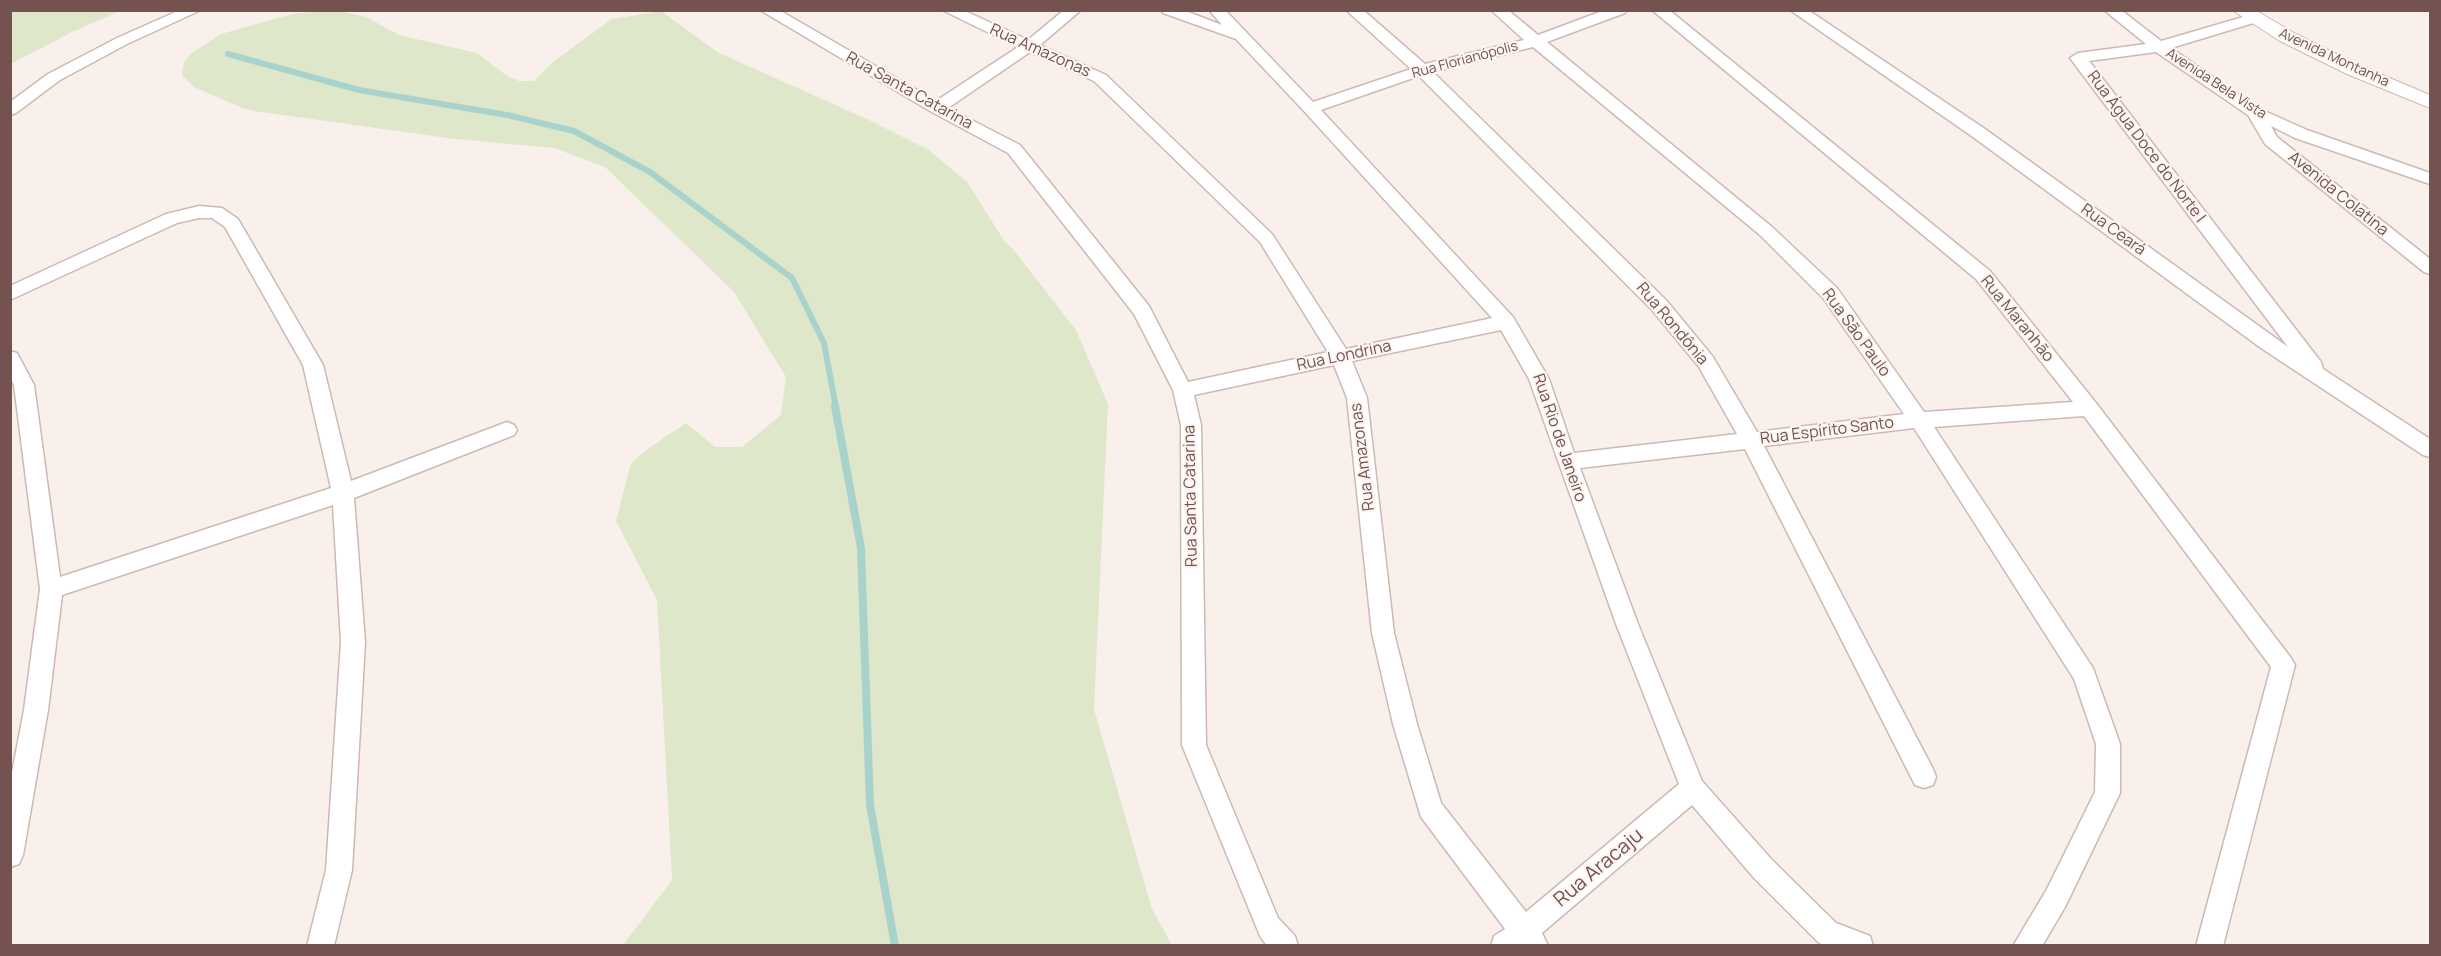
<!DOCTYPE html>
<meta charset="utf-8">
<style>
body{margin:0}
#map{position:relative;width:2441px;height:956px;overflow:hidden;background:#faf0eb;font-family:Manrope,sans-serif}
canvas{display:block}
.frame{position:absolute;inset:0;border:12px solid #735250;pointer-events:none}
</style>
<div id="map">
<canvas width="2441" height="956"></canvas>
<div class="frame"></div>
</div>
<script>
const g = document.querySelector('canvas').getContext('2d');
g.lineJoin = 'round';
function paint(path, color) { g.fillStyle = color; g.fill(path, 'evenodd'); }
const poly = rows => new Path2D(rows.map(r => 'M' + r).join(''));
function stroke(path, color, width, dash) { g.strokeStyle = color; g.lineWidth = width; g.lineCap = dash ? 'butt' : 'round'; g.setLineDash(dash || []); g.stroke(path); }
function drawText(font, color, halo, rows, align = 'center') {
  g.font = font + ' Manrope,sans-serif'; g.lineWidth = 4.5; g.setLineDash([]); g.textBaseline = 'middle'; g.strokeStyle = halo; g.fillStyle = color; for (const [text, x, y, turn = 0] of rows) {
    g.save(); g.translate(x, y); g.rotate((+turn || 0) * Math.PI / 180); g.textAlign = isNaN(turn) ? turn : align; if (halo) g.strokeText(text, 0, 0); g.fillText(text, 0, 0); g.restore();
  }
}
const green = poly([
 [11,10,120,10,120,11,72,32,11,64],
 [323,11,343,12,366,17,399,35,477,53,507,76,519,81,534,81,554,61,612,19,661,11,719,53,867,119,929,150,967,182,1005,242,1012,248,1076,330,1108,404,1094,709,1152,909,1172,945,623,945,672,880,657,600,616,521,631,463,649,448,686,423,715,447,742,447,781,415,786,377,734,292,605,167,554,148,455,139,254,111,242,108,194,87,182,75,184,62,192,53,221,34,292,14]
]);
const streamFar1 = poly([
 [228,54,359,90,507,115,574,131,650,172,792,278,824,343,836,408]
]);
const stream = poly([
 [835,406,861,548,870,805,895,946]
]);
const minor = poly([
 [180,10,201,10,127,44,60,80,16,113,10,115,10,102,48,74,117,38,180,10],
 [760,10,779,10,936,101,1018,47,942,10,963,10,1028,40,1064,10,1081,10,1040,45,1106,75,1272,234,1346,349,1492,318,1304,111,1236,39,1163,13,1161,10,1183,10,1222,25,1209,10,1225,10,1313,102,1411,69,1346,10,1363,10,1425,64,1524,40,1491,10,1508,10,1538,35,1605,10,1627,10,1625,13,1547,42,1772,227,1837,288,1924,412,2073,402,1976,279,1652,10,1669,10,1990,271,2096,403,2291,658,2295,665,2223,946,2196,946,2271,667,2084,416,1934,427,2093,668,2120,744,2120,793,2065,907,2042,946,2013,946,2047,889,2095,792,2096,744,2074,679,1914,428,1764,446,1933,769,1936,777,1933,785,1924,788,1915,785,1745,449,1580,468,1638,624,1702,781,1772,860,1836,923,1870,936,1873,946,1825,946,1818,942,1754,878,1692,805,1542,933,1548,946,1491,946,1494,936,1505,929,1421,817,1393,724,1372,633,1347,398,1334,365,1194,395,1201,425,1206,745,1278,918,1295,936,1298,946,1267,946,1260,936,1182,745,1181,425,1173,390,1134,314,1008,153,930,111,760,10],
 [1533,47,1760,235,1823,298,1904,414,1757,432,1713,357,1666,300,1433,72,1533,47],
 [1030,52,1094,81,1260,242,1328,352,1188,382,1149,306,1020,145,948,108,1030,52],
 [1419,76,1652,310,1699,367,1737,434,1574,453,1549,379,1513,317,1321,110,1419,76],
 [1501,330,1529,379,1616,624,1679,784,1526,912,1441,803,1417,724,1394,633,1367,398,1352,361,1501,330],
 [1790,10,1808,10,1985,129,2288,347,2070,58,2078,53,2146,44,2104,10,2121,10,2161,41,2250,15,2260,15,2263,18,2260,21,2171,48,2260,109,2307,130,2430,173,2430,184,2295,138,2271,126,2277,137,2430,259,2430,274,2424,272,2265,144,2248,115,2156,52,2089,61,2321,362,2323,369,2430,439,2430,457,2423,455,2261,348,1973,137,1790,10],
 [199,206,222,208,238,219,323,365,351,481,507,422,514,425,517,430,514,435,354,498,365,642,352,870,334,946,307,946,326,870,341,642,333,505,62,595,48,710,23,855,19,864,10,867,10,783,24,710,40,589,14,385,10,378,10,351,17,353,34,385,60,577,331,488,303,365,225,227,212,218,199,218,177,223,10,300,10,286,166,214,199,206]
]);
const tertiary = poly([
 [2232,10,2255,10,2294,33,2361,66,2430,95,2430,108,2347,74,2280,41,2232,10]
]);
const farStreetnames = [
 ["Avenida Montanha",2334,58,25],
 ["Rua Florianópolis",1465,60,-15],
 ["Avenida Bela Vista",2216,84,33]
];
const streetNames = [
 ["Rua Amazonas",1040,51,24],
 ["Rua Santa Catarina",909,91,29],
 ["Rua Água Doce do Norte I",2146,147,53],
 ["Avenida Colatina",2338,194,39],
 ["Rua Ceará",2113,230,36],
 ["Rua Maranhão",2017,319,51],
 ["Rua Rondônia",1672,324,50],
 ["Rua São Paulo",1856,333,54],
 ["Rua Londrina",1344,356,-12],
 ["Rua Espírito Santo",1827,431,-7],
 ["Rua Rio de Janeiro",1559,438,71],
 ["Rua Amazonas",1363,457,-97],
 ["Rua Santa Catarina",1191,496,-91]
];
const nearStreetnames = [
 ["Rua Aracaju",1599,868,-40]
];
paint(green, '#dfe7ca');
stroke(streamFar1, '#a8d3cd', 6);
stroke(stream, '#a8d3cd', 8);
stroke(minor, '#ceb8b4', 3);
stroke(tertiary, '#ceb8b4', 2);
paint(minor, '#fff');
paint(tertiary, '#fff');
drawText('14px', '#735250', '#fdf5f1', farStreetnames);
drawText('16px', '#735250', '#fdf5f1', streetNames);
drawText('20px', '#735250', '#fdf5f1', nearStreetnames);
</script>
